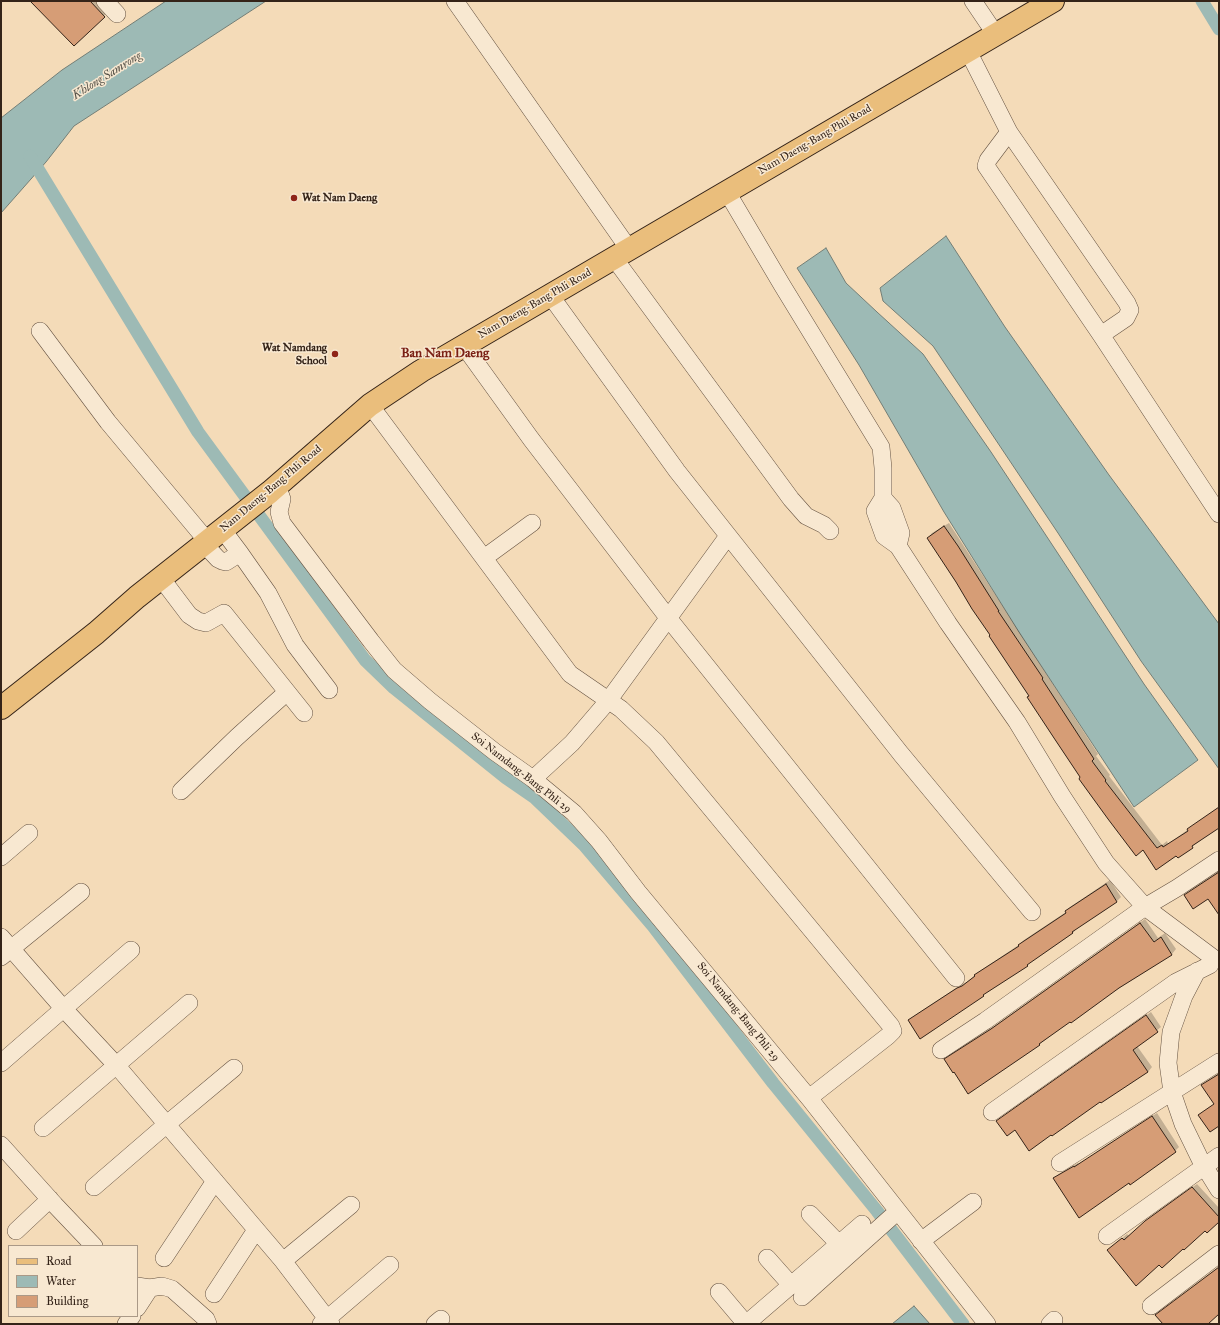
<!DOCTYPE html>
<style>
body{margin:0}
#map{position:relative;width:1220px;height:1325px;overflow:hidden;background:#f4dbb8;font-family:"IM FELL Great Primer",serif}
canvas{display:block}
.frame{position:absolute;inset:0;border:2px solid #342318;pointer-events:none}
.legend{position:absolute;left:8px;top:1245px;width:130px;height:72px;box-sizing:border-box;background:#f8e8d1;border:1px solid #aa9987;margin:0;padding:5px 7px;list-style:none;font-size:12px;color:#342318}
.legend li{display:flex;align-items:center;gap:8px;height:20px}
.legend b{width:20px;border:1px solid #aa9987}
</style>
<div id="map">
<canvas width="1220" height="1325"></canvas>
<div class="frame"></div>
<ul class="legend">
<li><b style="height:5px;background:#eabe7c"></b>Road</li>
<li><b style="height:11px;background:#9dbab5"></b>Water</li>
<li><b style="height:11px;background:#d69d76"></b>Building</li>
</ul>
</div>
<script>
const g = document.querySelector('canvas').getContext('2d');
g.lineJoin = 'round';
function paint(path, color) { g.fillStyle = color; g.fill(path, 'evenodd'); }
const poly = rows => new Path2D(rows.map(r => 'M' + r).join(''));
function stroke(path, color, width, dash) { g.strokeStyle = color; g.lineWidth = width; g.lineCap = dash ? 'butt' : 'round'; g.setLineDash(dash || []); g.stroke(path); }
function drawText(font, color, halo, rows, align = 'center') {
  g.font = font + ' "IM FELL Great Primer",serif'; g.lineWidth = 3; g.setLineDash([]); g.textBaseline = 'middle'; g.strokeStyle = halo; g.fillStyle = color; for (const [text, x, y, turn = 0] of rows) {
    g.save(); g.translate(x, y); g.rotate((+turn || 0) * Math.PI / 180); g.textAlign = isNaN(turn) ? turn : align; if (halo) g.strokeText(text, 0, 0); g.fillText(text, 0, 0); g.restore();
  }
}
const water = poly([
 [166,1,266,1,74,126,46,162,1,213,1,118,62,70,166,1],
 [946,236,1005,327,1109,475,1219,624,1219,769,1141,661,1058,533,933,346,883,301,880,288,946,236],
 [826,248,846,283,877,312,923,354,991,452,1144,684,1198,760,1134,807,1019,632,944,512,859,365,797,268,826,248],
 [914,1306,930,1324,892,1324,914,1306]
]);
const shadow = poly([
 [32,1,108,1,113,7,74,45],
 [949,523,1098,754,1096,756,1110,775,1109,776,1162,845,1167,841,1168,844,1219,807,1219,827,1178,857,1177,855,1143,849,1030,696,928,538,932,533],
 [1219,871,1219,914,1208,897,1185,895,1191,890],
 [1110,880,1121,897,1117,901,1077,928,1073,933,988,991,983,995,914,1016,962,984,967,982,980,971,1020,944,1024,940,1066,912,1070,907],
 [1145,919,1158,938,1165,933,1176,949,1172,954,1070,1020,1040,1044,969,1093,945,1059,949,1055,996,1025],
 [1151,1012,1161,1027,1137,1046,1152,1067,1148,1072,1100,1100,1015,1129,998,1121,1002,1117],
 [1219,1073,1219,1125,1200,1115,1215,1103,1202,1085,1207,1081],
 [1157,1113,1179,1147,1175,1151,1129,1182,1054,1178,1059,1174,1078,1163,1079,1164],
 [1197,1184,1219,1208,1219,1220,1183,1248,1160,1264,1108,1250,1127,1234,1129,1236,1150,1217],
 [1219,1267,1219,1313,1206,1324,1164,1324,1156,1315]
]);
const canal = poly([
 [1202,1,1219,29],
 [30,156,198,432,365,660,394,688,506,778,535,798,584,845,653,926,773,1083,877,1211,963,1324]
]);
const building = poly([
 [30,1,90,1,105,17,74,46,30,1],
 [944,526,958,546,999,611,998,611,1043,678,1042,679,1094,759,1092,761,1106,780,1105,781,1157,848,1162,845,1163,847,1188,831,1187,829,1219,807,1219,828,1192,846,1193,848,1178,858,1176,856,1156,870,1143,850,1136,856,1108,819,1079,779,1080,777,1054,738,1027,697,1029,696,989,636,990,635,972,609,956,582,927,538,944,526],
 [1219,872,1219,915,1208,899,1193,909,1184,895,1219,872],
 [1106,884,1117,902,1072,932,1073,933,1027,965,1028,966,983,995,984,996,920,1039,908,1020,957,988,962,986,975,976,974,975,1019,946,1018,945,1066,913,1065,911,1106,884],
 [1140,923,1154,942,1161,937,1172,955,1119,988,1071,1023,1070,1022,1039,1044,1040,1045,968,1094,954,1072,953,1073,944,1059,991,1029,1140,923],
 [1146,1015,1158,1032,1133,1050,1148,1072,1101,1103,1100,1102,1052,1136,1051,1135,1029,1151,1015,1130,1007,1136,996,1121,1146,1015],
 [1219,1074,1219,1126,1210,1132,1198,1115,1214,1104,1201,1085,1219,1074],
 [1152,1116,1176,1152,1130,1185,1129,1183,1079,1218,1053,1178,1074,1166,1074,1167,1152,1116],
 [1192,1187,1219,1217,1219,1222,1207,1233,1205,1231,1184,1250,1183,1249,1162,1268,1159,1265,1136,1286,1107,1250,1122,1238,1124,1240,1145,1221,1192,1187],
 [1219,1267,1219,1314,1208,1324,1163,1324,1155,1315,1219,1267]
]);
const minor = poly([
 [105,1,117,14],
 [455,1,629,249],
 [973,1,996,35],
 [968,51,1009,132,988,160,986,166,1101,335,1219,514],
 [1009,132,1127,303,1130,310,1126,318,1101,335],
 [727,192,782,285,881,447,883,468,883,498,875,511,884,536,898,546,948,623,1017,722,1062,796,1106,863,1145,907,1212,957],
 [614,258,791,499,806,516,824,525,830,531],
 [550,295,677,471,901,754,1032,912],
 [40,331,108,422,208,542],
 [464,346,531,439,669,619,956,978],
 [370,405,570,674,621,709,656,742,891,1026,893,1031,888,1036,809,1098],
 [277,485,282,499,279,512,282,523,371,641,394,670,430,701,495,752,533,779,574,813,599,841,638,892,809,1098,987,1324],
 [883,498,892,508,901,533,898,546],
 [222,529,240,553,268,593,295,645,329,690],
 [204,544,218,559,222,561,226,562,240,553],
 [484,558,532,523],
 [161,578,189,615,198,621,206,623,224,613,304,713],
 [533,779,572,743,608,701,728,536],
 [181,791,237,737,287,692],
 [1,857,29,833],
 [1,937,63,1008,117,1066,283,1261,331,1324],
 [1,957,81,892],
 [1197,971,1184,996,1171,1032,1168,1063,1172,1092,1183,1124,1201,1161,1219,1190],
 [941,1050,985,1021,1145,907,1177,888,1219,860],
 [1,1063,131,950],
 [992,1112,1176,982,1210,965],
 [43,1128,189,1003],
 [1,1145,55,1205,94,1246],
 [1060,1163,1219,1062],
 [94,1187,167,1124,234,1068],
 [810,1214,839,1244],
 [16,1231,50,1199],
 [1107,1236,1219,1156],
 [921,1241,973,1202],
 [164,1258,215,1181],
 [767,1258,791,1285],
 [283,1261,351,1205],
 [137,1286,150,1288,162,1286,172,1289,206,1319,208,1324],
 [719,1292,746,1324,862,1224],
 [214,1294,256,1230],
 [802,1297,898,1211],
 [1151,1306,1219,1254],
 [137,1308,150,1288],
 [126,1324,132,1316],
 [321,1324,390,1265],
 [435,1324,441,1319],
 [1050,1324,1054,1320]
]);
const major = poly([
 [1,708,96,633,137,597,270,492,370,405,421,371,1053,1]
]);
const markers = [
 [294,198,4,"#8f2418"],
 [335,354,4,"#8f2418"]
];
const streetNames = [
 ["Nam Daeng-Bang Phli Road",815,140,-30],
 ["Nam Daeng-Bang Phli Road",535,304,-30],
 ["Nam Daeng-Bang Phli Road",271,489,-40],
 ["Soi Namdang-Bang Phli 29",521,773,38],
 ["Soi Namdang-Bang Phli 29",738,1012,51]
];
const poiNames = [
 ["Wat Nam Daeng",302,198],
 ["Wat Namdang",327,348,"right"],
 ["School",327,361,"right"]
];
const waterNames = [
 ["Khlong Samrong",107,76,-32]
];
const quarterNames = [
 ["Ban Nam Daeng",445,354]
];
paint(water, '#9dbab5');
stroke(water, '#737e76', 1);
paint(shadow, '#0003');
stroke(canal, '#9dbab5', 13);
paint(building, '#d69d76');
stroke(building, '#342318', 1);
stroke(minor, '#645140', 18);
stroke(major, '#342318', 24);
stroke(minor, '#f8e8d1', 17);
stroke(major, '#eabe7c', 22);
for (const [x, y, r, color] of markers) { const dot = new Path2D(); dot.arc(x, y, r, 0, 2 * Math.PI); g.fillStyle = color; g.fill(dot); stroke(dot, '#f8e8d1', 1.5); }
drawText('11px', '#342318', '#f8e8d1', streetNames);
drawText('bold 11px', '#342318', '#f8e8d1', poiNames, 'left');
drawText('italic 12px', '#545047', '#f8e8d1', waterNames);
drawText('bold 13px', '#7a1f14', '#f8e8d1', quarterNames);
</script>
